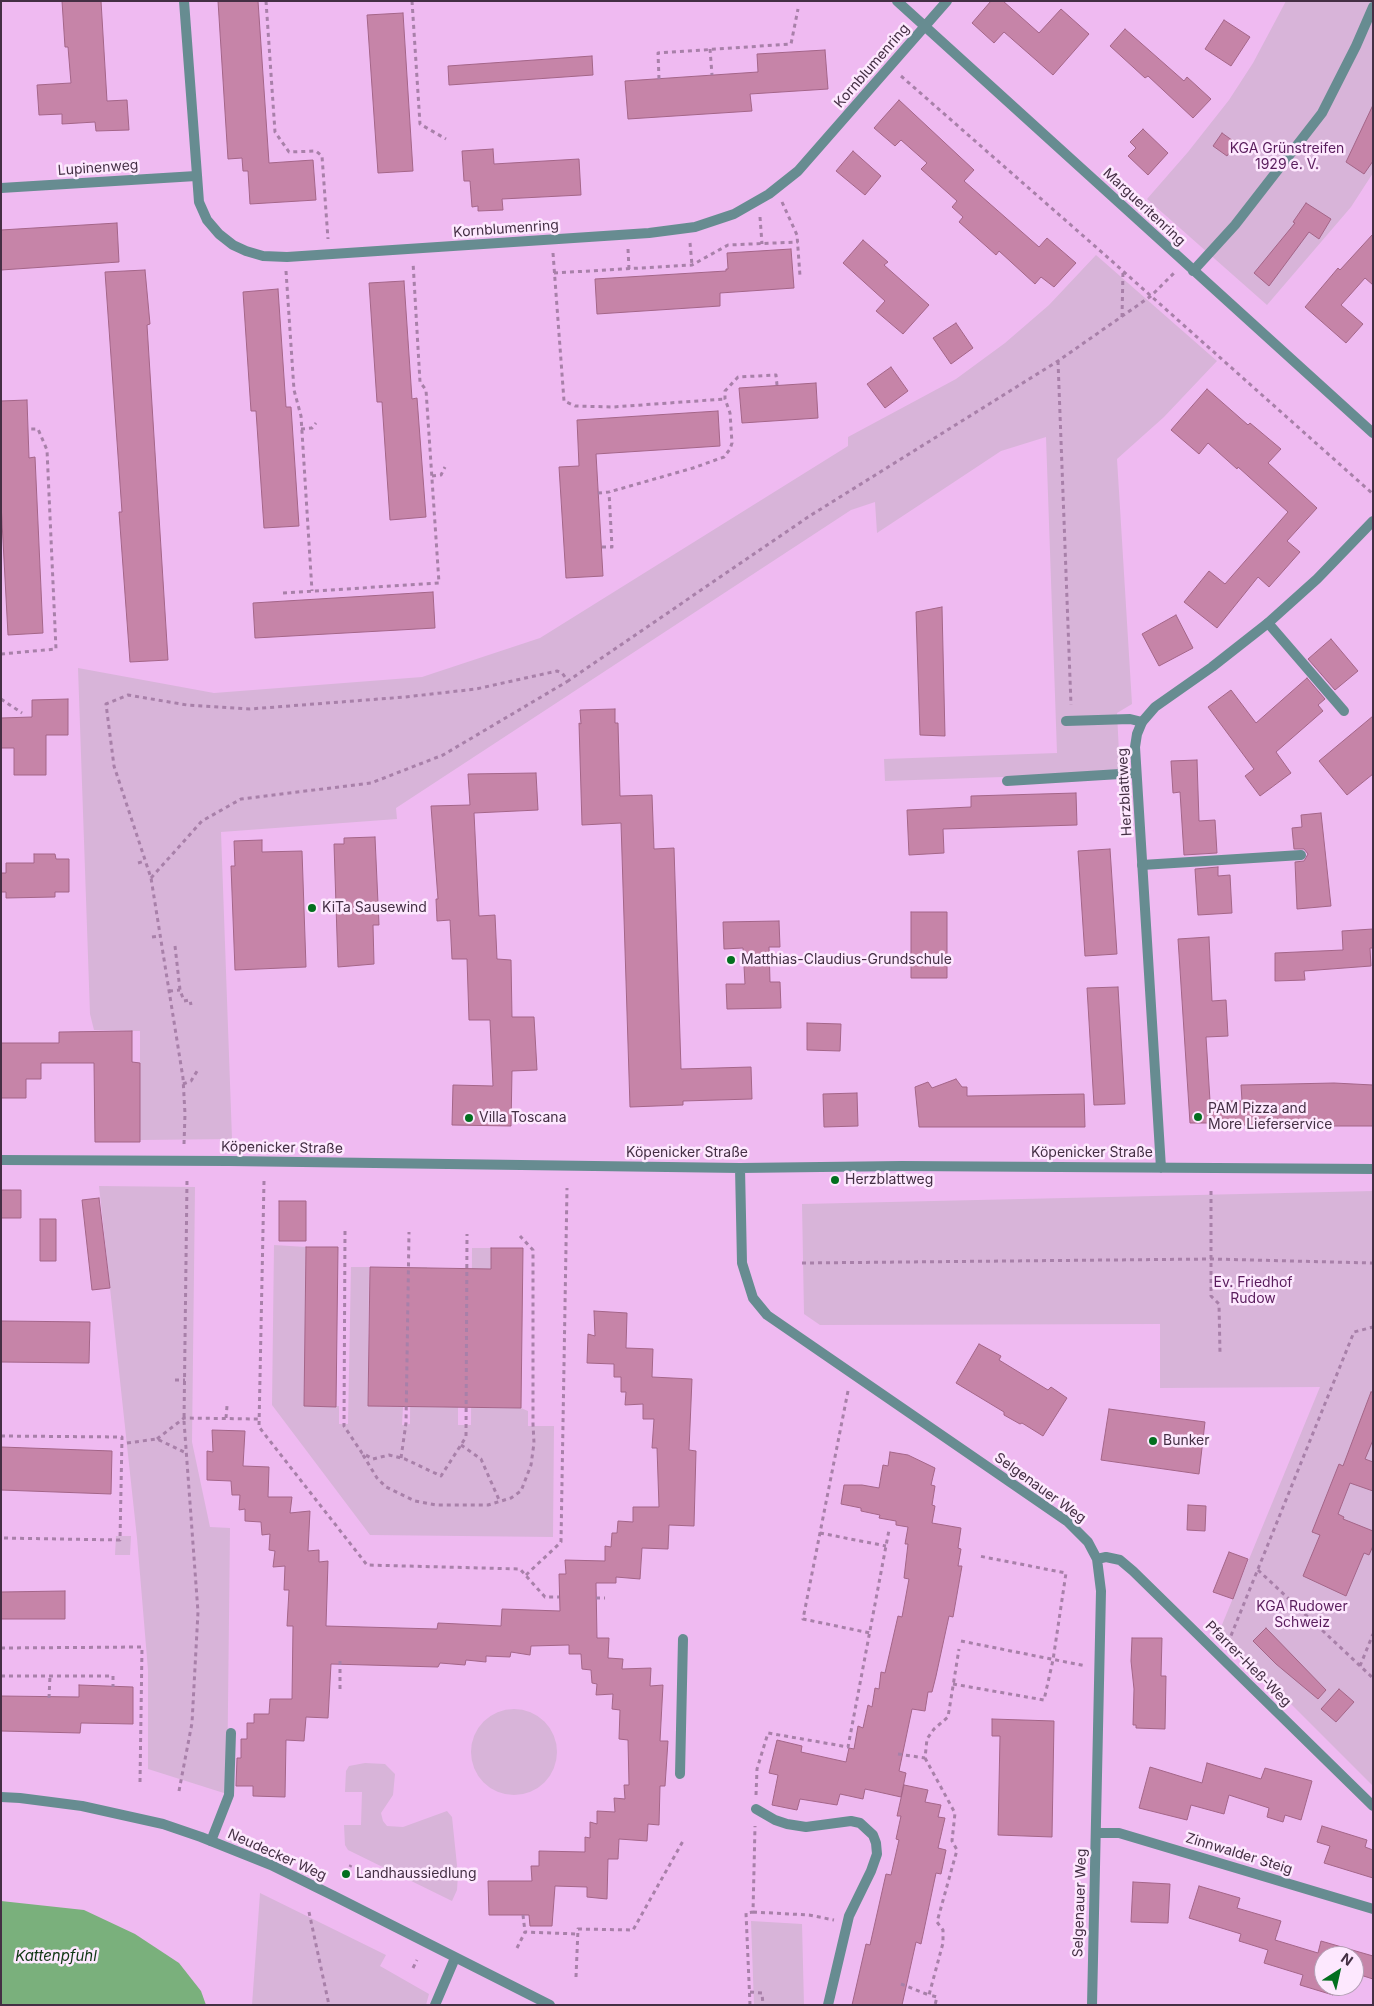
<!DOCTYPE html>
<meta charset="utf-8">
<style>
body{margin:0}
#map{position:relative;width:1374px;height:2006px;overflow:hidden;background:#efbaf1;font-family:Inter,sans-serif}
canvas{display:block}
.frame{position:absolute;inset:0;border:2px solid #442f44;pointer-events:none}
.north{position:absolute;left:1314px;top:1946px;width:50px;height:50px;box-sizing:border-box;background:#fde8fe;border:1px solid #b39eb4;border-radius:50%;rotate:35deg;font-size:14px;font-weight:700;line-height:20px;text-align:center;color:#442f44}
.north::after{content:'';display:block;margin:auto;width:18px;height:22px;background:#036f1f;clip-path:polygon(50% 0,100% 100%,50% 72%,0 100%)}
</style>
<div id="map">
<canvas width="1374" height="2006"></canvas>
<div class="frame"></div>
<div class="north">N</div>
</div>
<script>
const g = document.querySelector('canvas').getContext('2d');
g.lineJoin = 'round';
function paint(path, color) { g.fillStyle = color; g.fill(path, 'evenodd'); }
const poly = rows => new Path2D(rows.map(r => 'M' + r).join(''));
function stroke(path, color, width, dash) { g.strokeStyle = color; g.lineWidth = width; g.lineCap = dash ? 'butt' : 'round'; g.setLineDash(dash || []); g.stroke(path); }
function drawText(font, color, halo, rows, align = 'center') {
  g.font = font + ' Inter,sans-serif'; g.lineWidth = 5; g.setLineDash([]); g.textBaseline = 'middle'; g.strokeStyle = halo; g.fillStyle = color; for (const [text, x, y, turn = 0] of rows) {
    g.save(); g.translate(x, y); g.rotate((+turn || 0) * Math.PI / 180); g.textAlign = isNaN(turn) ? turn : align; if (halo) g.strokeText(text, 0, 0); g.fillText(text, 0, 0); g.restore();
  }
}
const green = poly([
 [1286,1,1373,1,1373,173,1351,207,1267,305,1147,199,1188,152,1229,100,1253,63],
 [1096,255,1217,361,1164,417,1117,459,1132,704,1117,713,1120,773,885,781,884,759,1057,753,1046,437,1001,451,877,533,875,502,851,510,396,808,397,819,221,832,232,1139,140,1140,140,1031,94,1030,90,1014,78,668,214,693,422,677,540,638,848,446,848,437,956,379,1005,343,1049,305],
 [99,1186,195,1187,192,1442,210,1527,230,1528,227,1794,148,1769,148,1670,137,1538],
 [1373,1191,1373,1786,1219,1632,1320,1387,1160,1388,1160,1324,820,1325,804,1314,802,1204],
 [274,1245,306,1247,304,1406,339,1406,339,1424,348,1424,351,1267,369,1267,368,1406,403,1407,402,1425,410,1424,411,1268,427,1267,426,1406,458,1407,458,1425,471,1425,472,1248,491,1248,489,1408,521,1408,528,1411,528,1426,554,1426,553,1537,370,1535,272,1405],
 [116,1536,131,1536,130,1555,115,1555],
 '471 1752a43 43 0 1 1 86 0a43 43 0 1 1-86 0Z',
 [365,1763,385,1764,395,1774,393,1795,381,1813,383,1821,387,1826,403,1827,447,1811,452,1817,458,1875,457,1890,452,1901,348,1850,345,1845,344,1825,361,1825,362,1792,345,1792,346,1771,349,1766],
 [260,1893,386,1955,380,1966,429,1994,426,2005,252,2005],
 [751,1921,802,1924,804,2005,754,2005]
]);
const water = poly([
 [1,1901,84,1910,135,1934,179,1963,201,1991,206,2005,1,2005]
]);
const building = poly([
 [62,1,101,1,107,101,127,100,129,130,96,131,95,122,62,124,62,114,39,115,37,85,71,83,68,47,65,47,62,1],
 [218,1,258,1,269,163,313,160,316,200,250,204,248,171,243,171,242,158,228,159,218,1],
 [991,1,1003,1,1039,33,1061,9,1089,34,1053,75,1004,32,994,43,972,23,991,1],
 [403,13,413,171,378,173,367,15,403,13],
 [1224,20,1250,37,1231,66,1205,49,1224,20],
 [1125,29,1184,81,1187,77,1211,99,1193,118,1148,76,1145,78,1110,46,1125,29],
 [825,50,828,89,750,94,752,111,628,119,625,81,758,72,757,54,825,50],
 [592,56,593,75,449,85,448,66,592,56],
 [899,100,974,170,964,181,1039,247,1047,238,1076,263,1054,287,1041,277,1035,284,999,251,996,255,959,222,963,217,952,207,957,201,921,169,927,163,901,140,895,146,874,128,899,100],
 [1373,105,1373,161,1364,174,1346,162,1373,105],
 [1143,129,1168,153,1148,175,1128,156,1136,148,1130,142,1143,129],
 [1222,133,1236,143,1227,156,1213,146,1222,133],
 [493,149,494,164,579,159,581,195,502,199,503,210,478,211,478,206,472,207,470,181,464,181,462,151,493,149],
 [853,151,881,176,865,195,836,171,853,151],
 [1306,203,1331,219,1319,239,1309,232,1269,286,1254,273,1295,223,1293,222,1306,203],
 [117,223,119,262,1,270,1,230,117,223],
 [1373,234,1373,285,1365,278,1341,305,1363,324,1346,343,1305,307,1338,268,1340,270,1373,234],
 [863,240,888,262,884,265,929,305,903,334,876,311,885,301,843,263,863,240],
 [791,249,794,288,720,293,720,306,597,314,595,279,726,271,726,269,728,269,727,253,791,249],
 [145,270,150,324,147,325,168,660,130,662,119,512,122,512,105,272,145,270],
 [404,281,412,399,417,398,426,517,390,520,382,402,377,402,369,283,404,281],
 [278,289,286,407,291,407,299,526,264,528,256,411,251,411,243,292,278,289],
 [956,323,973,348,951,364,933,338,956,323],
 [891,367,908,391,885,408,867,384,891,367],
 [816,383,818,418,742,423,739,388,816,383],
 [1207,389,1248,425,1250,423,1281,449,1268,463,1317,508,1287,541,1300,552,1269,587,1258,577,1217,628,1184,602,1209,571,1225,584,1288,512,1238,467,1237,469,1208,443,1199,454,1171,430,1207,389],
 [27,400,29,458,35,457,43,633,8,635,1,503,1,401,27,400],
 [718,411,720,446,596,454,603,576,566,578,559,467,579,466,577,420,718,411],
 [433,592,435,628,255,638,253,603,433,592],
 [942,607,945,736,920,735,916,612,942,607],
 [1176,615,1193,648,1159,666,1142,634,1176,615],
 [1331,639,1358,671,1335,690,1308,659,1331,639],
 [1307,678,1325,699,1318,705,1323,711,1276,752,1291,773,1260,796,1245,776,1254,769,1208,707,1231,690,1256,723,1307,678],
 [68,699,68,735,46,735,46,775,14,775,14,748,1,748,1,718,32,717,32,700,68,699],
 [615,709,615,723,618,723,620,796,652,795,654,849,674,848,681,1069,751,1067,752,1099,683,1101,683,1105,630,1107,621,823,582,825,579,723,581,724,580,710,615,709],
 [1373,716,1373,774,1347,795,1319,761,1373,716],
 [1197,760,1199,821,1215,820,1217,853,1184,855,1180,792,1173,793,1171,761,1197,760],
 [536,773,538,810,474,813,479,916,495,915,497,959,511,960,512,1017,534,1017,537,1070,512,1071,511,1126,452,1125,453,1085,493,1086,490,1020,469,1020,467,959,452,959,450,920,437,921,436,899,438,899,431,806,470,805,468,774,536,773],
 [1076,793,1077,825,943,829,944,853,909,855,907,810,971,807,971,796,1076,793],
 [1321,813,1331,906,1297,909,1295,862,1304,861,1308,854,1304,849,1294,849,1292,828,1302,827,1301,815,1321,813],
 [375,837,379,925,373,925,374,964,338,967,334,844,344,844,344,838,375,837],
 [262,840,262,852,302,851,306,967,235,970,231,866,235,866,234,841,262,840],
 [1110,849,1117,954,1085,956,1078,851,1110,849],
 [34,854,55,854,56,859,69,859,69,892,55,892,55,897,6,898,6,892,1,892,1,873,6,873,6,863,34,863,34,854],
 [1218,867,1218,876,1230,875,1232,913,1198,915,1195,869,1218,867],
 [911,912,947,912,947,978,911,978,911,912],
 [779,921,780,947,769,947,770,982,780,982,781,1008,727,1009,726,984,745,984,743,948,724,949,723,922,779,921],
 [1373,929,1373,948,1370,948,1371,966,1304,971,1305,980,1275,981,1275,953,1343,950,1342,931,1373,929],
 [1209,937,1212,1001,1226,1000,1228,1036,1206,1037,1210,1101,1242,1101,1241,1085,1334,1083,1373,1085,1373,1126,1334,1126,1334,1123,1242,1125,1242,1123,1190,1123,1178,939,1209,937],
 [1118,987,1125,1104,1094,1105,1087,988,1118,987],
 [807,1023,841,1024,840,1051,807,1050,807,1023],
 [132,1031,132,1062,140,1063,140,1142,95,1142,94,1063,41,1063,41,1079,26,1079,26,1098,1,1098,1,1043,59,1043,59,1032,132,1031],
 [956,1079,962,1087,967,1087,967,1096,1084,1094,1085,1127,919,1127,915,1087,928,1082,932,1088,956,1079],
 [857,1093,858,1126,824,1127,823,1094,857,1093],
 [1,1190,21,1190,21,1218,1,1218,1,1190],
 [99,1198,110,1288,92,1290,82,1200,99,1198],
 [279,1201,306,1201,306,1241,279,1241,279,1201],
 [40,1219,56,1219,56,1261,40,1261,40,1219],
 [306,1247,338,1247,336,1407,304,1406,306,1247],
 [491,1248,523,1248,521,1408,368,1406,370,1267,491,1269,491,1248],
 [594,1311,627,1313,626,1348,653,1349,652,1377,692,1379,689,1450,696,1451,694,1526,669,1525,668,1549,642,1548,640,1579,616,1577,616,1583,596,1583,597,1638,609,1638,608,1658,623,1659,622,1669,651,1668,650,1686,663,1685,660,1741,668,1741,665,1786,660,1786,659,1825,648,1824,647,1841,619,1839,618,1859,608,1859,607,1899,587,1897,587,1887,555,1886,552,1926,530,1926,529,1915,489,1915,488,1881,532,1881,531,1866,539,1866,539,1851,585,1852,585,1837,590,1838,590,1822,597,1824,597,1811,615,1812,614,1798,625,1799,624,1785,629,1785,628,1740,619,1739,620,1710,612,1709,613,1694,596,1695,597,1684,592,1683,591,1670,582,1669,581,1654,569,1654,569,1645,531,1646,530,1655,511,1652,510,1657,486,1656,486,1662,466,1660,465,1665,440,1663,438,1667,331,1664,328,1718,306,1717,304,1741,286,1740,285,1797,253,1796,253,1786,236,1786,237,1758,241,1758,241,1739,247,1739,247,1723,254,1723,254,1714,269,1714,270,1699,292,1699,293,1626,287,1626,289,1590,284,1590,285,1566,273,1567,275,1551,269,1550,270,1534,262,1535,261,1522,245,1521,245,1509,239,1510,240,1495,232,1495,231,1481,207,1480,207,1451,213,1452,212,1430,245,1431,243,1466,269,1467,268,1497,292,1497,290,1513,310,1511,308,1551,319,1550,319,1562,328,1561,326,1626,437,1629,438,1623,501,1626,502,1609,560,1611,559,1574,566,1574,565,1560,605,1561,605,1546,611,1547,612,1533,617,1533,618,1521,633,1522,633,1507,659,1507,657,1448,652,1448,654,1419,643,1419,643,1404,625,1405,626,1392,621,1392,621,1377,614,1377,614,1364,587,1363,588,1334,595,1336,594,1311],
 [1,1321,90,1322,89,1363,1,1362,1,1321],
 [979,1344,1001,1356,999,1360,1048,1390,1051,1387,1067,1398,1043,1436,1022,1423,1020,1424,1004,1415,1004,1412,956,1383,979,1344],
 [1371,1392,1373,1392,1373,1440,1365,1459,1373,1462,1373,1491,1350,1483,1338,1514,1344,1517,1343,1519,1373,1531,1373,1546,1369,1555,1364,1553,1346,1596,1303,1576,1320,1535,1312,1532,1339,1464,1343,1466,1371,1392],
 [1109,1409,1205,1422,1199,1474,1101,1460,1109,1409],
 [1,1447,112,1451,111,1494,1,1490,1,1447],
 [890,1452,908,1455,935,1468,931,1485,935,1486,932,1505,935,1506,932,1523,961,1528,958,1548,961,1549,958,1566,962,1566,953,1617,949,1616,936,1676,932,1692,928,1692,925,1711,912,1709,899,1771,906,1773,901,1797,865,1789,863,1799,840,1794,837,1805,800,1799,797,1810,772,1805,778,1775,769,1773,777,1740,802,1746,801,1752,846,1762,849,1748,854,1749,858,1726,863,1728,868,1705,872,1707,875,1688,879,1689,881,1672,885,1673,898,1616,902,1617,909,1579,904,1578,908,1544,905,1544,908,1527,896,1525,896,1521,879,1518,880,1515,861,1511,861,1508,841,1504,844,1485,862,1485,879,1488,883,1465,888,1466,890,1452],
 [1188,1505,1206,1506,1205,1531,1187,1530,1188,1505],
 [1229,1552,1248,1559,1233,1599,1213,1592,1229,1552],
 [65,1591,65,1619,1,1619,1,1592,65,1591],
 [1266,1628,1326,1690,1318,1699,1276,1664,1253,1641,1266,1628],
 [1132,1638,1162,1638,1161,1676,1166,1676,1165,1729,1136,1728,1136,1725,1133,1725,1134,1689,1131,1661,1132,1638],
 [79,1685,133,1687,133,1724,81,1723,80,1733,1,1731,1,1696,79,1697,79,1685],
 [1339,1689,1354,1702,1336,1722,1321,1709,1339,1689],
 [992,1719,1054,1721,1052,1837,998,1835,1000,1736,992,1736,992,1719],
 [1207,1763,1261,1779,1265,1768,1312,1781,1301,1820,1285,1815,1283,1822,1267,1817,1269,1808,1229,1795,1224,1814,1191,1805,1187,1820,1139,1808,1150,1767,1202,1783,1207,1763],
 [904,1785,928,1790,925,1802,941,1805,938,1817,945,1818,938,1848,946,1850,941,1874,936,1873,921,1944,916,1942,902,2005,852,2005,866,1944,870,1945,886,1874,891,1875,899,1840,896,1839,901,1816,897,1816,904,1785],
 [1322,1826,1367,1840,1365,1847,1373,1850,1373,1878,1324,1863,1330,1846,1317,1842,1322,1826],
 [1133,1882,1170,1884,1168,1923,1131,1922,1133,1882],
 [1199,1886,1240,1898,1237,1908,1281,1921,1275,1940,1318,1953,1321,1941,1373,1956,1373,1979,1354,1973,1354,1956,1324,1956,1324,1986,1336,1986,1333,1995,1300,1985,1303,1975,1264,1963,1268,1950,1239,1941,1241,1934,1189,1918,1199,1886]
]);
const path = poly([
 [266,1,275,132,289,152,316,151,322,156,328,239],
 [412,1,420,124,446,139],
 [710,49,712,75],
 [901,76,1105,255,1373,494],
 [659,79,658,53,791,44,798,9],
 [782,202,797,235,800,276],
 [760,217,762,244],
 [690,243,692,265],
 [628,249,629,269],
 [553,253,564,401,575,406,613,407,725,399],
 [286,271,294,390,301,416,312,591],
 [554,273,692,265,728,245,798,242],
 [1122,317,1123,271],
 [1058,361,1071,705],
 [301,429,312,428,316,423],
 [432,476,441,475,445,467],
 [598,493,609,492,693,468,724,457,730,449,732,443,730,413,725,399,725,391,738,377,776,375,777,385],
 [602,547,612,547,609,492],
 [283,593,439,583,426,390,420,382,413,262],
 [1,654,56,649,47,450,38,429,28,429],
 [1,699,22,713],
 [138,863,145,861],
 [151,878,202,821,241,799,371,783,443,755,568,681],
 [152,937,160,936],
 [175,946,180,990,184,1001,190,1000,191,1005],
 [169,991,180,990],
 [183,1084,191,1081,199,1068],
 [184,1144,185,1114,183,1078,151,878,114,766,106,704,128,695,187,705,250,709,405,697,476,689,557,671,562,673,568,681,808,517,1058,361,1151,296,1175,272],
 [264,1181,259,1427,367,1565,520,1569,545,1597,559,1597],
 [1211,1191,1211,1296,1219,1304,1220,1353],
 [345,1231,344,1426,362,1453,373,1459,389,1455,405,1459,441,1476,466,1437,467,1234],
 [802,1263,1212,1259,1373,1263],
 [175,1380,185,1380],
 [848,1391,803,1619,870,1633],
 [226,1418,227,1406],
 [1,1436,122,1437,120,1540,1,1538],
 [157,1439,184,1418,259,1419],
 [127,1443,157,1439,186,1453],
 [461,1445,481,1459,500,1502],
 [363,1455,377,1478,386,1487,415,1501,436,1505,488,1505,511,1498,521,1491,531,1465,534,1443,533,1424,533,1250,520,1236],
 [401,1458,406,1423,409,1232],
 [820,1533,886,1546],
 [1258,1570,1373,1678],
 [526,1575,561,1542,567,1188],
 [596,1598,605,1598],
 [961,1641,1086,1666],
 [1228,1643,1354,1332,1373,1327],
 [1,1648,142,1647,140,1782],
 [1360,1666,1373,1634],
 [1,1676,113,1676,113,1687],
 [953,1684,1044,1700,1053,1660,1066,1573,979,1556],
 [340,1689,340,1659],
 [49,1698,50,1676],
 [898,1754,925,1758,927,1739,934,1729,948,1717,959,1649],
 [925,1758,955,1813,952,1841,957,1850,937,1922,943,1930,943,1943,929,1995,937,1997,935,2005],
 [179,1791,192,1723,198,1612,184,1421,187,1181],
 [756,1795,757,1769,768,1733,848,1747,889,1530],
 [346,1874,351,1865],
 [309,1912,329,2005],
 [753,1912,809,1915,834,1920],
 [523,1915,525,1932],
 [517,1948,525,1932,578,1934],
 [413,1968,417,1960],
 [576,1977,578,1929,633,1930,683,1841],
 [901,1984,929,1995],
 [750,1992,762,1993,763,2005],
 [750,2005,746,1913,753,1912,755,1826]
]);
const service = poly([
 [1193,271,1235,225,1322,113,1356,46,1373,7],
 [1268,623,1344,711],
 [1066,721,1130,719,1142,722],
 [1007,781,1136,773],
 [1142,865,1301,855],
 [680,1774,683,1639],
 [756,1809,775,1820,787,1824,806,1827,851,1821,860,1823,873,1835,876,1843,877,1854,871,1871,849,1916,828,2005],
 [211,1841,229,1795,231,1733],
 [435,2005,455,1958]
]);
const minor = poly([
 [184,1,199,202,207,220,219,234,233,245,246,251,263,256,287,257,649,233,695,227,734,214,769,194,798,171,947,1],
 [897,1,1373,433],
 [1,188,196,176],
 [1,1160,229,1161,740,1168,902,1166,1373,1169],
 [740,1168,742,1263,753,1298,767,1315,1068,1522,1088,1542,1097,1559,1101,1591,1092,2005],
 [1161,1168,1135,747,1137,734,1142,722,1155,707,1212,667,1268,623,1317,579,1373,521],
 [1097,1559,1106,1557,1120,1560,1133,1571,1373,1806],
 [1096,1833,1119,1833,1373,1909]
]);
const tertiary = poly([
 [1,1797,20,1798,82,1806,163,1824,201,1837,271,1865,334,1896,550,2005]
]);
const markers = [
 [312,908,5,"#036f1f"],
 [731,960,5,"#036f1f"],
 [1198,1117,5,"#036f1f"],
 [469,1118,5,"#036f1f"],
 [835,1180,5,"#036f1f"],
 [1153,1441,5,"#036f1f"],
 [346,1874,5,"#036f1f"]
];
const streetNames = [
 ["Kornblumenring",872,66,-49],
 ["Lupinenweg",98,168,-4],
 ["Margueritenring",1144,207,43],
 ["Kornblumenring",506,229,-4],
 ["Herzblattweg",1125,792,-93],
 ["Köpenicker Straße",282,1148,1],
 ["Köpenicker Straße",687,1153],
 ["Köpenicker Straße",1092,1153],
 ["Selgenauer Weg",1040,1488,36],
 ["Pfarrer-Heß-Weg",1248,1664,45],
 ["Zinnwalder Steig",1239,1854,17],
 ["Neudecker Weg",277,1855,24],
 ["Selgenauer Weg",1080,1903,-88]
];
const parkNames = [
 ["KGA Grünstreifen",1287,149],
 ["1929 e. V.",1287,165],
 ["Ev. Friedhof",1253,1283],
 ["Rudow",1253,1299],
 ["KGA Rudower",1302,1607],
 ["Schweiz",1302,1623]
];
const poiNames = [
 ["KiTa Sausewind",322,908],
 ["Matthias-Claudius-Grundschule",741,960],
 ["PAM Pizza and",1208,1109],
 ["More Lieferservice",1208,1125],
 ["Villa Toscana",479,1118],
 ["Herzblattweg",845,1180],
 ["Bunker",1163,1441],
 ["Landhaussiedlung",356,1874]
];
const waterNames = [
 ["Kattenpfuhl",56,1956]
];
paint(green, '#d8b4d9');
paint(water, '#7ab07c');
paint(building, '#c684a8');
stroke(building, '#a46588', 1);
stroke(path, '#a880a9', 3, [4, 4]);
stroke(service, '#678c91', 10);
stroke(minor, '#678c91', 10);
stroke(tertiary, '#678c91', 10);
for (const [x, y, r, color] of markers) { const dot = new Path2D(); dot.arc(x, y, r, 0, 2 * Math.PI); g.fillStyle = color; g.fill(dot); stroke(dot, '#fde8fe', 2); }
drawText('14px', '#442f44', '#fde8fe', streetNames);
drawText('14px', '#591c5c', '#fde8fe', parkNames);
drawText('14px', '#442f44', '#fde8fe', poiNames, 'left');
drawText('italic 15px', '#0f3613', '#fde8fe', waterNames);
</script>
